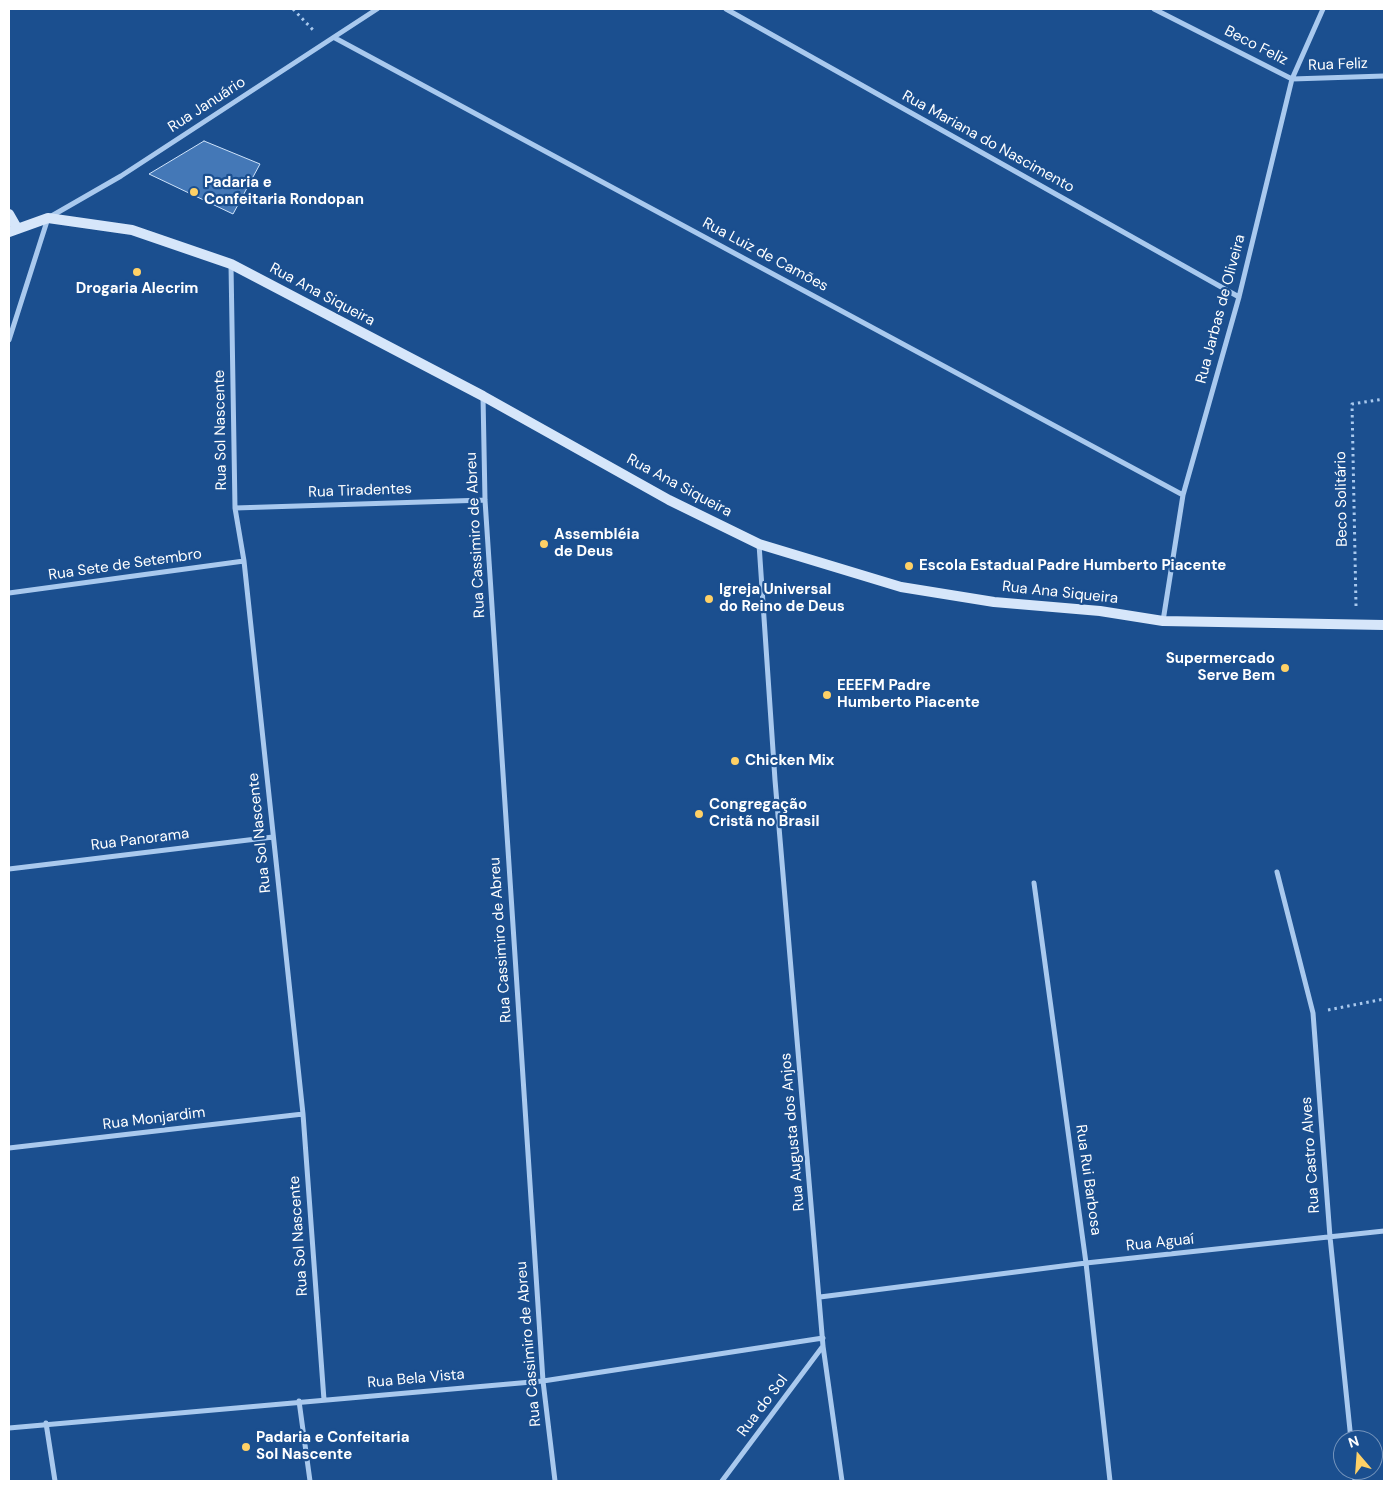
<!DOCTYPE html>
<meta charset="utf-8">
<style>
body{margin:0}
#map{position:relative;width:1393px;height:1490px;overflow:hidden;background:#1b4f8f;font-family:"DM Sans",sans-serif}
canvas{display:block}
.frame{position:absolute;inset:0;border:10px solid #fff;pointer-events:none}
.north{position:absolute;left:1333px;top:1430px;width:50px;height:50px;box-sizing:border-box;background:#1b4f8f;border:1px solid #7695bc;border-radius:50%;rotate:342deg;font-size:14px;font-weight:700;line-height:20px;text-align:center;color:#fff}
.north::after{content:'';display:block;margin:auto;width:18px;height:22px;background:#ffd166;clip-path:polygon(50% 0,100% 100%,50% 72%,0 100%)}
</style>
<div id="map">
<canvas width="1393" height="1490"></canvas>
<div class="frame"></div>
<div class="north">N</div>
</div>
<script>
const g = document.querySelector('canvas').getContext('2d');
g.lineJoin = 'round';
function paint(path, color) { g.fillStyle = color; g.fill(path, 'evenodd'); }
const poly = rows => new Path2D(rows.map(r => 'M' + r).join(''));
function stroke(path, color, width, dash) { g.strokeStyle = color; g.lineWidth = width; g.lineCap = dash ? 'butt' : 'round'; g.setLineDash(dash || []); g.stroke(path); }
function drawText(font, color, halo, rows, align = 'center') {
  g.font = font + ' "DM Sans",sans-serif'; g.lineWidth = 4.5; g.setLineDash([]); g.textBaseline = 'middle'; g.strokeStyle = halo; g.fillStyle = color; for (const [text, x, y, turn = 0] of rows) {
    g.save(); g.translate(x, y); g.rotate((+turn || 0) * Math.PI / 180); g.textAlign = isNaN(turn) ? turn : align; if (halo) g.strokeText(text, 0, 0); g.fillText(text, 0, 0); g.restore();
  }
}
const building = poly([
 [204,141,260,164,233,214,149,174,204,141]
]);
const path = poly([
 [293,9,315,32],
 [1356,606,1352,404,1384,399],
 [1328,1010,1384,999]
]);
const street = poly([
 [726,9,1239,297],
 [1154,9,1292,79,1384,76],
 [335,38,1183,495],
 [231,265,235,508,244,561,303,1114,324,1400],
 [9,340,48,218,121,176,377,9],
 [483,396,485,500,543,1381,555,1481],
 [235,508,485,500],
 [759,544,775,780,823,1346,842,1481],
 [9,593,244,561],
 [1163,621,1183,495,1239,297,1292,79,1323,9],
 [9,869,273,837],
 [1277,872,1313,1013,1330,1237,1351,1440],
 [1034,883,1086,1263,1110,1481],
 [9,1148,303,1114],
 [820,1297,1086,1263,1384,1231],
 [299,1401,310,1481],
 [46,1423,55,1481],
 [9,1428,543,1381,823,1338],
 [1354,1470,1355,1481],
 [722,1481,823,1346]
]);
const secondary = poly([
 [9,214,17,228],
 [9,232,48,218,132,230,231,264,483,396,669,500,759,544,901,587,994,602,1100,611,1163,621,1384,625]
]);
const markers = [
 [194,192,5,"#ffd166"],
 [137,272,5,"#ffd166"],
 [544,544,5,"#ffd166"],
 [909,566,5,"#ffd166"],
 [709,599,5,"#ffd166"],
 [1285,668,5,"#ffd166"],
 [827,695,5,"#ffd166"],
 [735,761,5,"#ffd166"],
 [699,814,5,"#ffd166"],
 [246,1447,5,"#ffd166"]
];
const streetNames = [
 ["Beco Feliz",1256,46,27],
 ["Rua Feliz",1338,65,-2],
 ["Rua Januário",207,105,-33],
 ["Rua Mariana do Nascimento",988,142,29],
 ["Rua Luiz de Camões",765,255,28],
 ["Rua Ana Siqueira",322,295,28],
 ["Rua Jarbas de Oliveira",1221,309,-75],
 ["Rua Sol Nascente",221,430,-91],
 ["Rua Ana Siqueira",679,486,28],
 ["Rua Tiradentes",360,491,-2],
 ["Beco Solitário",1342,499,-91],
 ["Rua Cassimiro de Abreu",476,535,-93],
 ["Rua Sete de Setembro",125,565,-8],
 ["Rua Ana Siqueira",1060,593,6],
 ["Rua Sol Nascente",260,833,-96],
 ["Rua Panorama",140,840,-7],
 ["Rua Cassimiro de Abreu",501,940,-94],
 ["Rua Monjardim",154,1119,-7],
 ["Rua Augusta dos Anjos",793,1132,-95],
 ["Rua Castro Alves",1311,1155,-94],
 ["Rua Rui Barbosa",1088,1180,82],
 ["Rua Sol Nascente",299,1236,-94],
 ["Rua Aguaí",1160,1243,-6],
 ["Rua Cassimiro de Abreu",529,1344,-95],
 ["Rua Bela Vista",416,1379,-5],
 ["Rua do Sol",763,1406,-53]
];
const poiNames = [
 ["Padaria e",204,183],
 ["Confeitaria Rondopan",204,200],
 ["Drogaria Alecrim",137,289,"center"],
 ["Assembléia",554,535],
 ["de Deus",554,552],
 ["Escola Estadual Padre Humberto Piacente",919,566],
 ["Igreja Universal",719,590],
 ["do Reino de Deus",719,607],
 ["Supermercado",1275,659,"right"],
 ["Serve Bem",1275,676,"right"],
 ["EEEFM Padre",837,686],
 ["Humberto Piacente",837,703],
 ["Chicken Mix",745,761],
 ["Congregação",709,805],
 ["Cristã no Brasil",709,822],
 ["Padaria e Confeitaria",256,1438],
 ["Sol Nascente",256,1455]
];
paint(building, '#4478b7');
stroke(building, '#cfe3fa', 1);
stroke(path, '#a9c9ee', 3, [2.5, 4]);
stroke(street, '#a9c9ee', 5);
stroke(secondary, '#d6e6fa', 10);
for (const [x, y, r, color] of markers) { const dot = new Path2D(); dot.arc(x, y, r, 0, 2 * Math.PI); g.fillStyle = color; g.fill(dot); stroke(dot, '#1b4f8f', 2); }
drawText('15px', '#fff', '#1b4f8f', streetNames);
drawText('bold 15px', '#fff', '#1b4f8f', poiNames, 'left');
</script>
